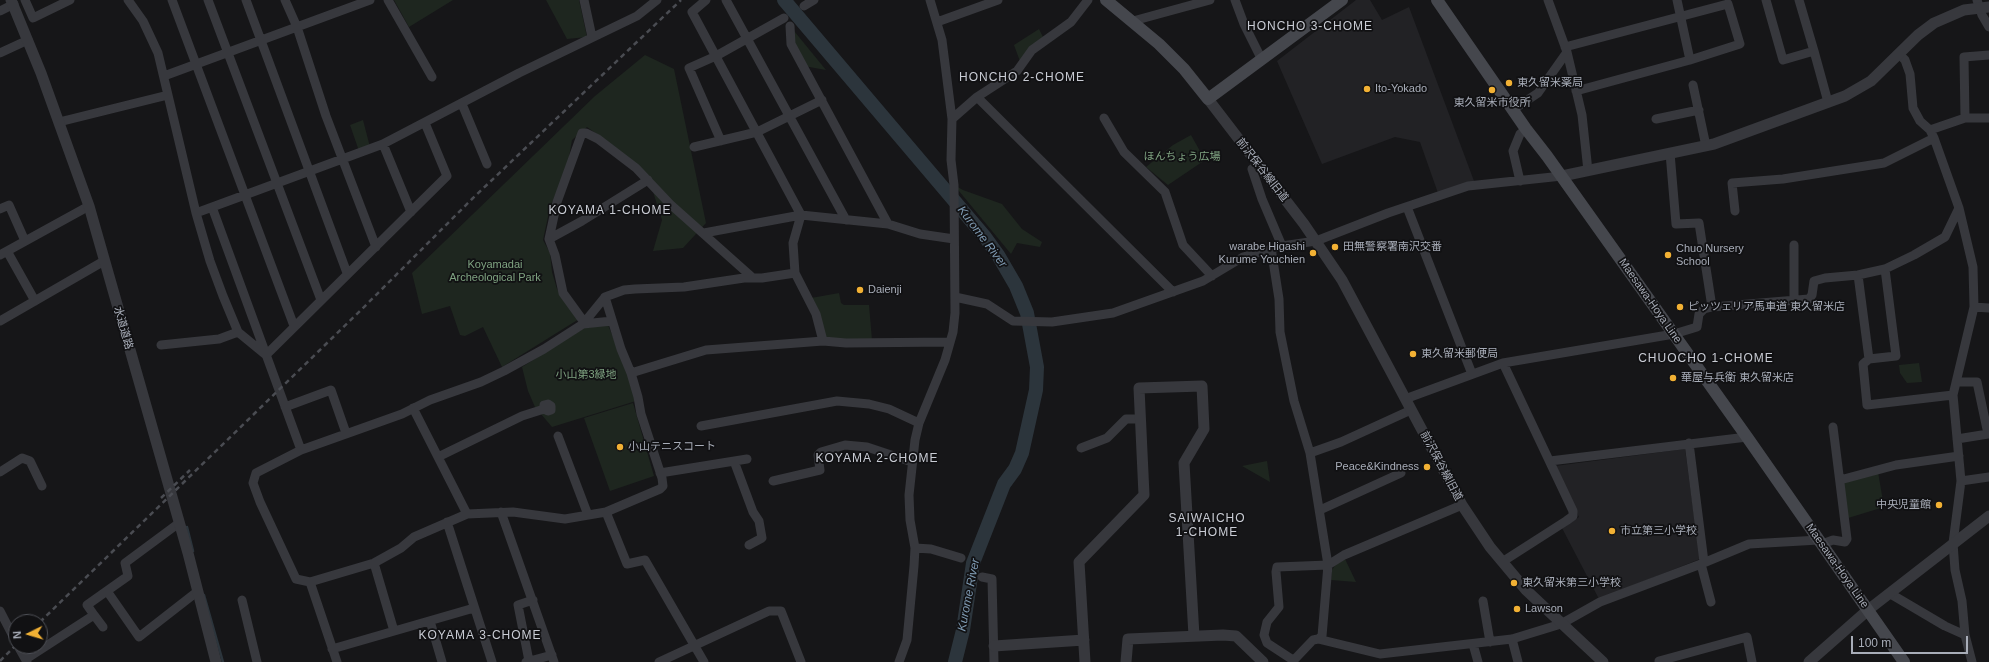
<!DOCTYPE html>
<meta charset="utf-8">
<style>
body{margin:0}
#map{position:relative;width:1989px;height:662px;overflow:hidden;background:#161618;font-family:Helvetica,sans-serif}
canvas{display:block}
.north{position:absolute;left:8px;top:614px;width:40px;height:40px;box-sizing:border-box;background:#111113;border:1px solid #4d4f55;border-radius:50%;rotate:265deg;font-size:11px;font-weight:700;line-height:16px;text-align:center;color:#a8adb8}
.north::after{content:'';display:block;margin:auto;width:14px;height:18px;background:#f2b134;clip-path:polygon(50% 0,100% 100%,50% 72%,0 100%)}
.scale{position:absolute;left:1851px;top:636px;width:117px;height:18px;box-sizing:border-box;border:2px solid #a8adb8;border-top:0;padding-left:5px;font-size:12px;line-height:14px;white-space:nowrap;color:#a8adb8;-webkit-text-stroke:3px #111113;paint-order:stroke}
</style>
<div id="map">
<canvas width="1989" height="662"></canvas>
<div class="north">N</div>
<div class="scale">100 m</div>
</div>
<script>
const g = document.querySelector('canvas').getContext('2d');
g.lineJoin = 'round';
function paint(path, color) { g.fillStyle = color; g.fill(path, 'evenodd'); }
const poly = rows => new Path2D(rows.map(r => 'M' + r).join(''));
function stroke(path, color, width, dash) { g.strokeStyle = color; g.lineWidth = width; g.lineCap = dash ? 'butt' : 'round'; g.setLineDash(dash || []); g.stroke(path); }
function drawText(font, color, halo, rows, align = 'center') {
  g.font = font + ' Helvetica,"Noto Sans JP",sans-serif'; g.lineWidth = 3.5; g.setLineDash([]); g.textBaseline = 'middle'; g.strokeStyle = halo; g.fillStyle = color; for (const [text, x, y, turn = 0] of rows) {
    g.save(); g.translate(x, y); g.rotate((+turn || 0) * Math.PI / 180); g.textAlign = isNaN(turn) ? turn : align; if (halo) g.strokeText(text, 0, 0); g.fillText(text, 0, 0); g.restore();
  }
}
const built = poly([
 [1356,0,1370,0,1382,20,1409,7,1474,181,1438,193,1420,142,1395,137,1322,164,1277,61],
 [1685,449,1700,559,1599,599,1562,528,1579,517,1555,466]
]);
const green = poly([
 [394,0,453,0,409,27],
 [546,0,579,0,587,37,567,39],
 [790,26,826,70,804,66,791,44],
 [1039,29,1044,39,1021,64,1014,45],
 [645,55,674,69,706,223,683,248,653,251,662,220,648,176,605,140,587,127,572,140,567,168,550,207,543,240,550,253,552,272,557,289,579,319,502,367,483,327,465,336,460,335,450,306,422,314,412,273,595,96],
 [363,120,370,147,359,151,350,125],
 [1191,135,1205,160,1168,185,1146,167,1173,145],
 [954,185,963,190,1002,204,1022,229,1042,242,1040,247,1017,243,1011,254],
 [839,293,841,303,844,305,869,305,872,340,826,339,811,298],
 [608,325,628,373,636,401,552,427,535,407,528,391,522,367,584,328],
 [1919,363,1922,382,1907,383,1900,373,1899,365],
 [633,403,654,476,610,491,584,418],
 [1267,461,1270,482,1242,466],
 [1878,472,1884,507,1845,519,1842,481],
 [1345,559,1356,582,1331,580,1332,570,1336,564]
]);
const stream = poly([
 [187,527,193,551],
 [204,595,223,662]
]);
const river = poly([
 [784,0,985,237,998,255,1016,286,1027,313,1037,367,1036,390,1022,453,1015,469,1004,484,973,563,963,630,955,662]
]);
const minor = poly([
 [25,0,33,18,70,0],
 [128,0,143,21,158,53,196,213,210,261,223,296,238,332,266,355],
 [172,0,294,326],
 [208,0,321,300],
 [246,0,347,273],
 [285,0,297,27,326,116,376,247],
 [388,0,432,77],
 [584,0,592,37],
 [706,0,692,12,801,215,793,243,795,273,816,314,823,341],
 [726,0,846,220],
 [1235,0,1244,24,1261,58],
 [1548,0,1567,52,1582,115,1588,171],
 [1677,0,1690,60],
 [1766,0,1783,60,1814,51,1828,102],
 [1799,0,1814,51],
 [1977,0,1982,15,1989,27],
 [804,6,814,0],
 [0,11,14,4],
 [1133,21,1210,0],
 [937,22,998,0],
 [790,26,791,44,888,224],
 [1565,47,1728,4,1740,44,1690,60,1576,91],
 [0,53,28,40],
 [1899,54,1905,60,1910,74,1913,108,1920,121,1930,130,1934,138,1959,208,1973,267,1974,307,1953,395,1961,481,1953,543,1955,570,1962,601,1965,635,1972,662],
 [164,76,370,0],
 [1693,85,1706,146],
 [977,97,1173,292],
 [462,104,487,164],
 [1514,109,1538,93,1567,52],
 [1104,118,1124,152,1165,192,1183,245,1212,276],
 [1965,118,1964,57,1989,55],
 [952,119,977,97,1017,71,1032,50,1071,22,1088,0],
 [1656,119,1699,110],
 [59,122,168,95],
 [1930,130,1965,118,1989,118],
 [721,141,689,68,716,56,784,18],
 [383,144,411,212],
 [694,147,757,132,822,100],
 [1670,153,1676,224,1699,223,1712,307],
 [1259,165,1252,169,1262,199,1282,246],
 [1520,181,1513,151,1520,134,1526,129],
 [212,207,301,450],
 [1407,207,1472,374],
 [0,209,9,205,25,241],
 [1735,211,1732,183,1783,179,1884,163,1934,138],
 [196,213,383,144,519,73,637,16,657,0],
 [704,233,801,215,888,224,920,234,954,239],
 [549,239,582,221,648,180],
 [1271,248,1279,299,1280,332,1294,401,1310,453,1328,565,1322,636,1318,639,1313,640,1292,662],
 [7,251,35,301],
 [0,255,89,206],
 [1885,269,1896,356,1869,359,1863,364,1867,405,1953,395],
 [1858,275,1869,359],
 [605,297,583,324,544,349,504,371,481,382,430,400,402,414,301,450,256,473,253,483,260,502,296,579,310,582,374,563,401,548,414,537,467,514,513,512,565,519,606,512,660,489,663,486,662,478,641,414,638,397,631,373,621,349,605,297,624,290,635,289,684,287,744,278,762,278,795,273],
 [955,297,987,304,1013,321,1052,322,1113,313,1203,281,1243,257,1282,246,1316,241,1388,213,1468,186,1562,176],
 [1794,300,1794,245],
 [1974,307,1989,308],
 [0,321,104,261],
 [584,322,563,293,555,255,549,239,557,202,582,133,586,133,598,139,636,168,670,204,753,278],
 [583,324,612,321],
 [161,345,219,339,238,332],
 [266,355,447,176,425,123],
 [631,373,706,350,823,341,846,343,950,342],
 [1956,382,1977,382,1988,434,1957,439],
 [1405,399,1503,363,1674,334,1697,327,1699,314,1704,309,1712,307,1809,299,1812,295,1814,281,1825,278,1858,275,1885,269,1914,255,1945,237,1959,208],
 [285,407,331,390,346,433],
 [413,408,467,514],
 [701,426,837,401,869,404,889,409,919,423],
 [558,436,588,515],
 [1689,443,1704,562],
 [1081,448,1107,438,1126,419,1140,419],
 [1310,453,1341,442,1411,410],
 [438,457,522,416,544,409,548,411,551,410,551,406,548,404,544,405,544,409],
 [734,461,753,512,759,521,762,538,749,545],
 [1550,461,1747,437],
 [0,472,22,458,30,461,42,486],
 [660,473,747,459],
 [1840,480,1896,465,1959,456],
 [773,481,820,470,818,455,821,452,845,445,867,447,912,462],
 [1961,481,1989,477],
 [1320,510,1401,473],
 [501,512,554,662],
 [606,512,627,564,645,560,704,662],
 [447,522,492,662],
 [1822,544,1833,540,1845,542,1847,539,1833,427],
 [915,548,931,549,961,558],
 [1502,562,1566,521,1573,516,1573,511,1503,363],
 [374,563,394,631],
 [1701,564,1711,602],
 [982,577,992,579,994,662],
 [310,582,337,662],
 [107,591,139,637,198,591],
 [1889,593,1945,626,1965,635],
 [242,600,257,662],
 [1483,601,1490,642],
 [0,611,16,642],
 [94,615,87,605,128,576,125,563,179,523],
 [430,621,442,662],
 [1318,639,1380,654,1512,639,1561,624,1600,602,1701,564,1749,544,1819,540],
 [1512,639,1518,662],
 [1473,644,1478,662],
 [18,646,27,662],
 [332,649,474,608],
 [26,659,94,615,103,627],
 [1293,660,1267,643,1264,635,1267,622,1279,607,1276,572,1277,567,1328,565,1344,555,1462,505],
 [529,661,518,605,533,600],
 [1659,661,1747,637,1752,662],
 [526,662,552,655],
 [659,662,769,611,781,611,801,662],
 [899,662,907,640,914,566,915,548,910,520,909,495,915,440,919,423,945,360,953,332,955,313,954,185,951,160,952,119,942,40,930,0]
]);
const tertiary = poly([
 [11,0,41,73,89,206,188,553,216,662],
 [1208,99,1304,224,1342,280,1462,505,1490,547,1526,590,1603,662],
 [1562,176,1714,144,1845,96,1871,81,1918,35,1934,23,1964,10,1989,7],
 [994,646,1084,640],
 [1085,662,1079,562,1144,495,1139,388,1202,386,1204,429,1184,463,1194,636],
 [1126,662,1128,639,1223,635,1236,636,1263,662],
 [1809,662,1868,610,1989,516]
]);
const secondary = poly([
 [1106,0,1159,44,1184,69,1208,99,1342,0],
 [1437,0,1526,129,1547,156,1747,437,1904,662]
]);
const rail = poly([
 [161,498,190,470],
 [40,622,361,310,472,199,681,0],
 [0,661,16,645]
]);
const markers = [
 [1509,83,4,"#f2b134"],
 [1367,89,4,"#f2b134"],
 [1492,90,4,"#f2b134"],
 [1335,247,4,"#f2b134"],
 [1313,253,4,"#f2b134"],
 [1668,255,4,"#f2b134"],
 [860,290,4,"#f2b134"],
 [1680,307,4,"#f2b134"],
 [1413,354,4,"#f2b134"],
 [1673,378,4,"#f2b134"],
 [620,447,4,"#f2b134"],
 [1427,467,4,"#f2b134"],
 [1939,505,4,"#f2b134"],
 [1612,531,4,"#f2b134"],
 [1514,583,4,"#f2b134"],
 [1517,609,4,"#f2b134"]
];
const poiNames = [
 ["東久留米薬局",1517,83],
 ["Ito-Yokado",1375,89],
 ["東久留米市役所",1492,103,"center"],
 ["warabe Higashi",1305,247,"right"],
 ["Kurume Youchien",1305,260,"right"],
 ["田無警察署南沢交番",1343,247],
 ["Chuo Nursery",1676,249],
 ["School",1676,262],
 ["Daienji",868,290],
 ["ピッツェリア馬車道 東久留米店",1688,307],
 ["東久留米郵便局",1421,354],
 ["華屋与兵衛 東久留米店",1681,378],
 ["小山テニスコート",628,447],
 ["Peace&Kindness",1419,467,"right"],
 ["中央児童館",1931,505,"right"],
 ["市立第三小学校",1620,531],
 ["東久留米第三小学校",1522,583],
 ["Lawson",1525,609]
];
const parkNames = [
 ["ほんちょう広場",1182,157],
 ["Koyamadai",495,265],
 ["Archeological Park",495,278],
 ["小山第3緑地",586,375]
];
const streetNames = [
 ["前沢保谷線旧道",1262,170,52],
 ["Maesawa-Hoya Line",1650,301,55],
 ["水道道路",123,328,74],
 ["前沢保谷線旧道",1441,466,62],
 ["Maesawa-Hoya Line",1837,566,55]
];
const neighbourhoodNames = [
 ["HONCHO 3-CHOME",1310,27],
 ["HONCHO 2-CHOME",1022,78],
 ["KOYAMA 1-CHOME",610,211],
 ["CHUOCHO 1-CHOME",1706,359],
 ["KOYAMA 2-CHOME",877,459],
 ["SAIWAICHO",1207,519],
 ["1-CHOME",1207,533],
 ["KOYAMA 3-CHOME",480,636]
];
const waterNames = [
 ["Kurome River",982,237,53],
 ["Kurome River",969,595,-79]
];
paint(built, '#222225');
paint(green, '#1e261f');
stroke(stream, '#2c353c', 2.5);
stroke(river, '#2c353c', 14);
stroke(minor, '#37383d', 9);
stroke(tertiary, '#37383d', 11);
stroke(secondary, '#45474d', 12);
stroke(rail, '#4a4c52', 2.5, [5, 4]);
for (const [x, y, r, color] of markers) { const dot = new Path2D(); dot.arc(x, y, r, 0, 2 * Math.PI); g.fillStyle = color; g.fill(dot); stroke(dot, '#111113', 1.5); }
drawText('11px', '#a8adb8', '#111113', poiNames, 'left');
drawText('11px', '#7fa381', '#111113', parkNames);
drawText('11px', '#a8adb8', '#111113', streetNames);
g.letterSpacing = '1px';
drawText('12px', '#c9ccd4', '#111113', neighbourhoodNames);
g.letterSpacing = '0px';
drawText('italic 12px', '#7f9bb3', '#111113', waterNames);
</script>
